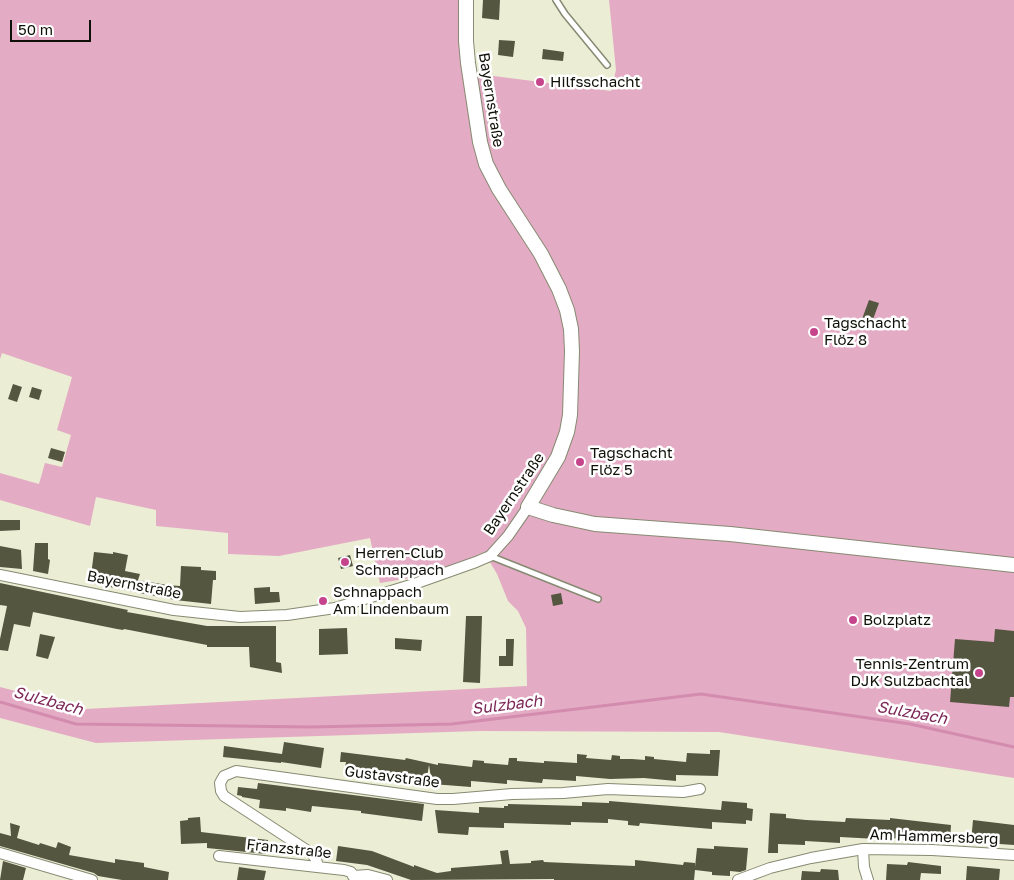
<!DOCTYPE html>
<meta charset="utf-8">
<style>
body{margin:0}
#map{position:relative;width:1014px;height:880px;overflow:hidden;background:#ebeed4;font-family:"Golos Text",sans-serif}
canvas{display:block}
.scale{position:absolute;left:10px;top:20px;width:81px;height:22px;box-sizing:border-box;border:2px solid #0f1007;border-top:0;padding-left:6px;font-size:15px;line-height:18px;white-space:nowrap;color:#0f1007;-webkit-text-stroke:4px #fff;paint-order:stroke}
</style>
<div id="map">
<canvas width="1014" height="880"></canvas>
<div class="scale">50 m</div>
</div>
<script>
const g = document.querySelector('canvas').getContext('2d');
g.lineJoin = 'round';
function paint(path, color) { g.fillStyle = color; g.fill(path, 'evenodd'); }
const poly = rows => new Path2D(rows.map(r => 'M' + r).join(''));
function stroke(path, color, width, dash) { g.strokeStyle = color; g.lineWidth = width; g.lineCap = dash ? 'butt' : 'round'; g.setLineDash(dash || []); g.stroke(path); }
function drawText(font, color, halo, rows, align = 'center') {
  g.font = font + ' "Golos Text",sans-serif'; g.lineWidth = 5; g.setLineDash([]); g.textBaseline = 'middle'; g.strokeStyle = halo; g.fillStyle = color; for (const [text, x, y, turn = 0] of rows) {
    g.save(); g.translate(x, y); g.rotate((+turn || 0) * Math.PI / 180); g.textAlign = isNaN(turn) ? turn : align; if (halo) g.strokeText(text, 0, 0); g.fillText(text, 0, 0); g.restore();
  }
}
const green = poly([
 [0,0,460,0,494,192,511,220,536,257,562,311,566,329,563,460,573,434,577,387,579,351,578,328,574,308,565,286,505,186,492,162,486,141,478,90,478,74,611,91,616,70,609,0,1014,0,1014,778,719,732,479,731,96,743,0,718,0,687,85,709,527,686,526,628,518,611,508,601,497,574,484,552,436,574,380,583,370,538,279,556,228,554,228,533,156,526,156,510,96,497,90,526,0,500,0,473,39,484,45,463,62,467,71,435,57,430,72,377,2,353,0,359]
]);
const stream = poly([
 [0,702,76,724,310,727,452,724,701,694,910,724,1014,747]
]);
const building = poly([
 [483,0,500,0,499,20,482,18],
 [499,40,515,41,513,57,498,55],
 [543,49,564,52,563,61,542,59],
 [869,300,879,303,872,322,862,319],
 [13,384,22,387,17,402,8,399],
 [32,387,42,390,39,400,29,397],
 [51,448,65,452,62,462,48,458],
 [0,520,20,520,20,530,0,531],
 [35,543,48,543,48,559,50,560,48,574,33,571],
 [0,546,21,550,22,569,0,567],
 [94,552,113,554,113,552,128,555,125,571,140,574,138,580,167,585,180,586,181,566,201,567,201,570,216,571,216,580,213,580,211,604,175,600,90,583],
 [350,555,353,566,341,569,338,558],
 [0,583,128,610,127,612,207,626,276,626,276,662,281,663,282,673,250,667,249,647,207,647,207,645,124,629,123,630,117,629,33,612,30,627,14,624,8,651,0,650,0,639,7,606,0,605],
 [270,587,270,592,279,592,280,602,255,604,254,588],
 [561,593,563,604,553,606,551,595],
 [466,616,482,616,480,683,463,682],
 [347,628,348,654,319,655,319,629],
 [995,629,1014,631,1014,697,1010,697,1009,707,950,702,955,639,994,642],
 [40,634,55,637,48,659,36,656],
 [395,638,422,640,421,651,395,649],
 [506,639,514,639,513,666,499,666,499,656,506,656],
 [284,742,324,748,321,768,281,762,281,763,223,757,224,746,282,754],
 [710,750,720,750,718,776,676,775,676,781,644,778,610,779,576,776,576,781,543,779,542,783,507,780,507,784,471,781,471,787,432,784,429,765,426,783,344,772,346,762,340,762,341,752,405,760,406,758,438,765,438,763,472,767,473,760,484,761,484,763,508,765,509,758,517,758,517,761,544,763,544,761,577,763,577,754,587,755,586,758,611,760,612,755,620,756,620,759,632,759,645,760,645,756,654,757,654,759,686,762,687,753,710,754],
 [258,783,424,804,422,821,361,813,361,811,312,806,311,812,286,808,286,811,259,808,260,800,242,797,242,796,237,795,238,787,257,789],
 [609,801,721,810,722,801,747,803,747,808,753,809,752,821,746,820,746,824,712,822,712,829,640,823,639,826,628,825,628,821,608,819,608,823,571,822,571,825,504,823,504,828,469,827,468,835,438,833,435,810,479,813,479,807,504,808,504,806,508,806,508,804,582,806,582,802,609,803],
 [770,813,786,814,786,818,806,820,845,822,846,818,890,820,890,818,951,825,950,841,902,837,902,839,877,837,877,839,840,837,840,843,805,841,805,845,778,844,778,853,768,853],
 [200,817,201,832,268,840,266,854,207,848,207,843,181,844,180,821,188,820,188,818],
 [973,820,1014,825,1014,845,971,842],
 [10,823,20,826,17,838,39,845,40,843,56,848,58,842,71,847,69,855,115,863,115,859,144,863,144,867,169,872,168,880,122,880,98,876,94,873,0,846,0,833,11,836],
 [338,846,372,851,409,865,414,867,414,865,437,873,451,871,451,868,502,864,500,851,508,850,510,864,531,863,531,861,543,860,544,862,635,866,635,860,683,865,684,862,695,863,695,867,697,848,714,849,714,846,748,848,746,870,740,872,730,871,730,876,712,875,712,872,695,870,694,880,554,880,554,879,411,880,367,865,336,861],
 [3,861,26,868,23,880,0,880],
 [908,862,941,866,941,874,921,873,920,880,886,880,887,864,907,865],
 [967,866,1000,869,999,880,966,880],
 [239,867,266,871,264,880,237,880],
 [821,869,838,870,839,880,801,880,802,871,820,872]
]);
const lane = poly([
 [556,0,565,14,607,65],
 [490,556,598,599]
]);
const street = poly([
 [0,575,174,610,240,617,287,615,335,608,414,584,476,562,490,556,508,536,528,507],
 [863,849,864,867,868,880],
 [0,853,92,880],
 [219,856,344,870,351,872,353,876,368,875,387,880],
 [318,867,316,859,311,853,224,796,221,791,220,783,224,776,236,771,437,799,453,799,512,794,563,793,608,789,683,792,700,789],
 [738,880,770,868,811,858,863,849,932,850,1014,855]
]);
const secondary = poly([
 [466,0,466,41,468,63,480,142,486,164,499,189,541,254,559,289,567,310,571,329,572,351,570,415,567,432,558,457,528,507,553,515,595,524,730,534,1014,565]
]);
const markers = [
 [540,82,5,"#c5448c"],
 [814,332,5,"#c5448c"],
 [580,462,5,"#c5448c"],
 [345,562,5,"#c5448c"],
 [323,601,5,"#c5448c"],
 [853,620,5,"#c5448c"],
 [979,673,5,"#c5448c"]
];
const poiNames = [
 ["Hilfsschacht",550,82],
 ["Tagschacht",824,323],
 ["Flöz 8",824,340],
 ["Tagschacht",590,453],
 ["Flöz 5",590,470],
 ["Herren-Club",355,553],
 ["Schnappach",355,570],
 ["Schnappach",333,592],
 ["Am Lindenbaum",333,609],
 ["Bolzplatz",863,620],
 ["Tennis-Zentrum",969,664,"right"],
 ["DJK Sulzbachtal",969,681,"right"]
];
const streetNames = [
 ["Bayernstraße",491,100,81],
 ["Bayernstraße",514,494,-56],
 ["Bayernstraße",134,585,11],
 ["Gustavstraße",392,777,7],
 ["Am Hammersberg",934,837,2],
 ["Franzstraße",289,849,6]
];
const waterNames = [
 ["Sulzbach",48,701,15],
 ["Sulzbach",507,705,-7],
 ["Sulzbach",912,713,10]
];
paint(green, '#e4abc5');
stroke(stream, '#d38bae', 3);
paint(building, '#545640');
stroke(lane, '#878a72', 8);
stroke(street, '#878a72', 12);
stroke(secondary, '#878a72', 16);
stroke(lane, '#fff', 5);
stroke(street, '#fff', 10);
stroke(secondary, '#fff', 14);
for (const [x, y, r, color] of markers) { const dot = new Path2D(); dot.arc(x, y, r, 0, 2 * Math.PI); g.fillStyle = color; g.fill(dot); stroke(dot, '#fff', 2); }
drawText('15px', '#0f1007', '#fff', poiNames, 'left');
drawText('15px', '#0f1007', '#fff', streetNames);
drawText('italic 16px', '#7c2757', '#fff', waterNames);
</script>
